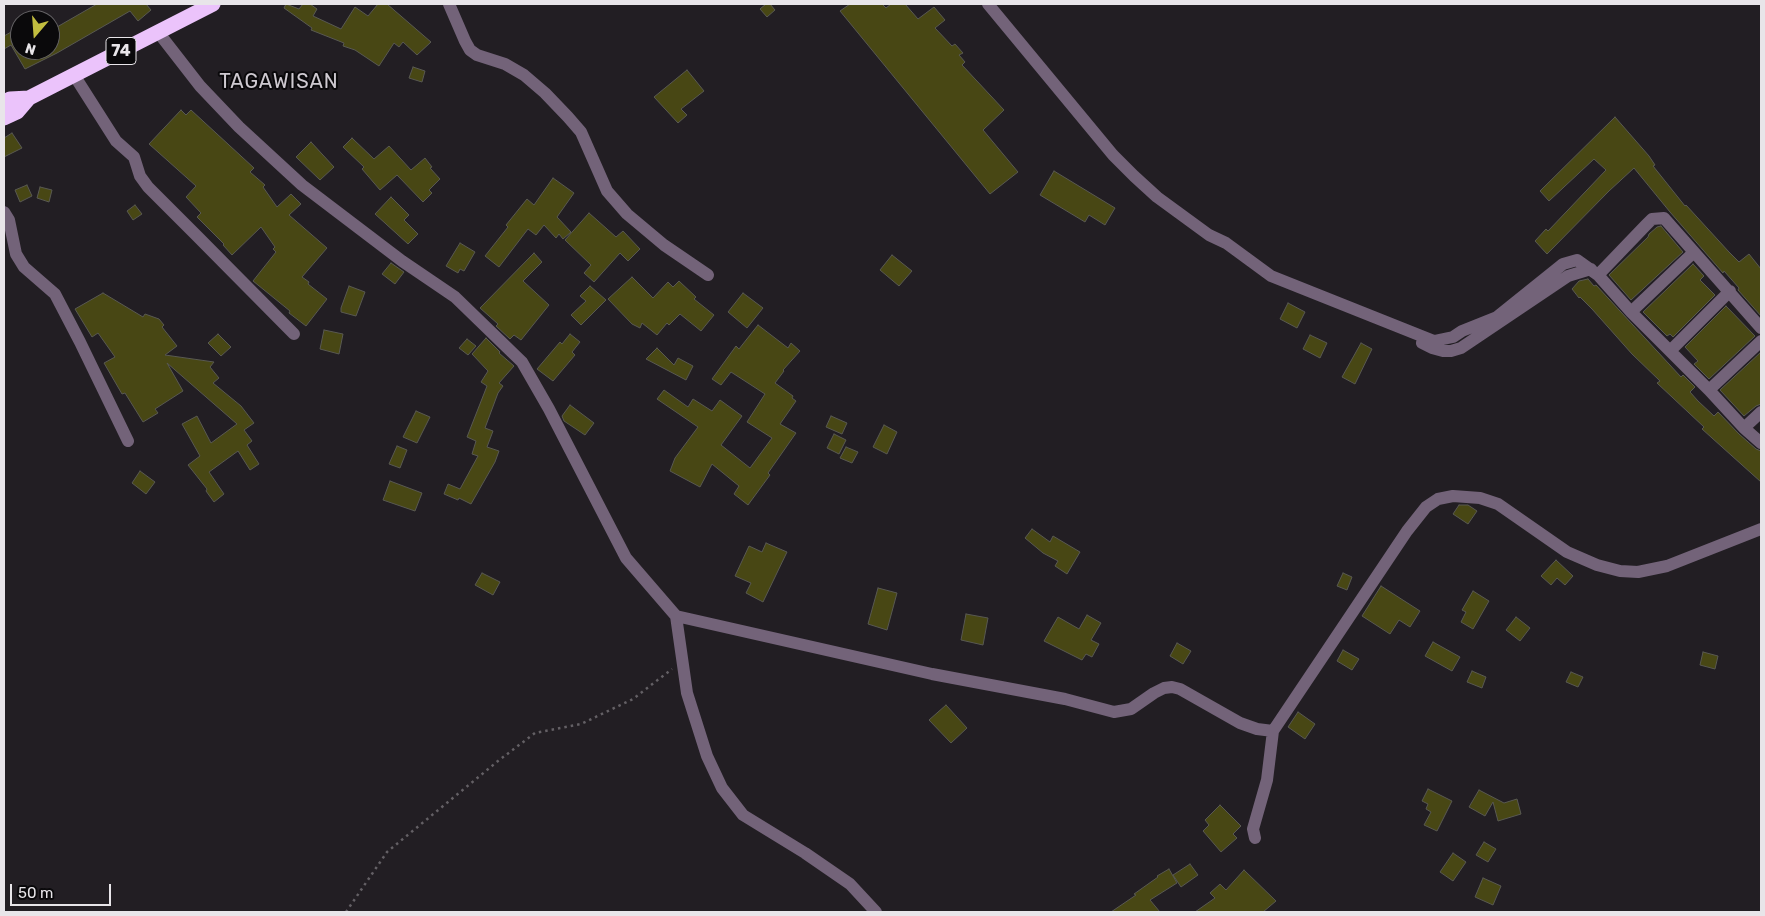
<!DOCTYPE html>
<style>
body{margin:0}
#map{position:relative;width:1765px;height:916px;overflow:hidden;background:#221e23;font-family:Rubik,sans-serif}
canvas{display:block}
.frame{position:absolute;inset:0;border:5px solid #e8e5e9;pointer-events:none}
.north{position:absolute;left:10px;top:10px;width:50px;height:50px;box-sizing:border-box;background:#0a090b;border:1px solid #636164;border-radius:50%;rotate:198deg;font-size:14px;font-weight:700;line-height:20px;text-align:center;color:#e8e5e9}
.north::after{content:'';display:block;margin:auto;width:18px;height:22px;background:#c2bd3f;clip-path:polygon(50% 0,100% 100%,50% 72%,0 100%)}
.scale{position:absolute;left:10px;top:884px;width:101px;height:22px;box-sizing:border-box;border:2px solid #e8e5e9;border-top:0;padding-left:6px;font-size:15px;line-height:18px;white-space:nowrap;color:#e8e5e9;-webkit-text-stroke:4px #0a090b;paint-order:stroke}
</style>
<div id="map">
<canvas width="1765" height="916"></canvas>
<div class="frame"></div>
<div class="north">N</div>
<div class="scale">50 m</div>
</div>
<script>
const g = document.querySelector('canvas').getContext('2d');
g.lineJoin = 'round';
function paint(path, color) { g.fillStyle = color; g.fill(path, 'evenodd'); }
const poly = rows => new Path2D(rows.map(r => 'M' + r).join(''));
function stroke(path, color, width, dash) { g.strokeStyle = color; g.lineWidth = width; g.lineCap = dash ? 'butt' : 'round'; g.setLineDash(dash || []); g.stroke(path); }
function drawText(font, color, halo, rows, align = 'center') {
  g.font = font + ' Rubik,sans-serif'; g.lineWidth = 4; g.setLineDash([]); g.textBaseline = 'middle'; g.strokeStyle = halo; g.fillStyle = color; for (const [text, x, y, turn = 0] of rows) {
    g.save(); g.translate(x, y); g.rotate((+turn || 0) * Math.PI / 180); g.textAlign = isNaN(turn) ? turn : align; if (halo) g.strokeText(text, 0, 0); g.fillText(text, 0, 0); g.restore();
  }
}
const building = poly([
 [97,4,146,4,151,10,138,21,130,11,57,53,25,69,11,45,4,49,4,36,20,27,20,50,50,50,50,31,97,4],
 [286,4,299,9,303,4,310,4,317,9,313,16,341,29,355,7,368,16,378,4,387,4,431,42,417,55,403,42,399,47,394,43,379,66,355,50,343,46,344,43,311,30,312,28,284,8,286,4],
 [766,4,770,4,775,10,767,17,760,9,766,4],
 [850,4,882,4,886,8,891,4,905,4,918,19,934,7,945,20,935,28,952,46,955,44,963,53,959,55,965,62,962,65,1004,110,983,130,1018,172,990,194,840,11,850,4],
 [413,67,425,71,422,82,409,78,413,67],
 [687,70,704,91,681,109,687,115,678,123,654,97,687,70],
 [181,110,186,115,191,110,254,168,250,172,265,185,263,187,277,207,291,194,301,204,289,215,327,248,302,277,309,282,308,284,327,299,306,326,289,313,290,311,253,281,276,252,273,249,275,247,261,227,232,255,223,245,224,244,197,217,201,213,186,197,196,186,149,144,181,110],
 [1615,117,1649,156,1655,165,1653,166,1685,206,1686,205,1729,252,1739,262,1749,254,1761,269,1761,316,1738,290,1739,288,1724,271,1723,273,1670,212,1634,168,1609,191,1547,254,1535,241,1546,229,1548,231,1606,170,1594,159,1549,201,1540,191,1615,117],
 [12,133,22,148,4,157,4,138,12,133],
 [352,138,374,159,389,146,411,170,425,158,432,167,430,168,440,179,429,190,432,193,423,202,397,175,380,190,362,169,364,167,343,147,352,138],
 [311,142,334,167,320,180,296,157,311,142],
 [1054,171,1115,208,1105,225,1089,215,1085,222,1040,195,1054,171],
 [553,178,574,193,557,217,571,232,563,239,559,234,556,238,544,225,536,235,528,229,499,267,485,256,508,227,506,225,527,199,534,205,553,178],
 [27,185,32,196,20,202,15,190,27,185],
 [40,187,52,190,49,202,37,198,40,187],
 [391,197,409,215,404,220,418,234,408,244,375,214,391,197],
 [135,205,142,214,133,220,127,211,135,205],
 [589,213,616,237,623,231,640,249,628,261,620,253,594,282,584,273,591,265,565,240,589,213],
 [1661,226,1683,252,1631,300,1609,275,1648,237,1649,234,1657,227,1661,226],
 [460,243,475,252,464,271,460,269,458,273,446,266,460,243],
 [534,253,542,262,523,281,549,305,521,340,514,335,510,339,496,326,498,324,480,308,534,253],
 [892,255,912,271,899,286,880,270,892,255],
 [391,263,404,272,395,284,382,274,391,263],
 [1693,264,1704,276,1700,280,1715,295,1673,337,1670,334,1667,336,1643,312,1693,264],
 [632,277,653,298,668,282,673,287,679,281,696,297,694,299,714,315,701,331,680,314,669,325,667,323,657,335,642,323,640,328,632,324,608,299,632,277],
 [1588,279,1594,286,1596,285,1681,377,1683,375,1695,387,1690,392,1698,401,1714,416,1718,412,1739,434,1756,449,1761,451,1761,482,1702,429,1704,427,1657,383,1660,381,1632,354,1592,309,1580,297,1579,298,1572,289,1579,281,1588,279],
 [349,286,365,292,356,316,341,312,341,308,349,286],
 [590,286,606,300,581,325,571,315,586,301,580,296,590,286],
 [103,293,143,317,145,314,159,319,164,325,162,327,177,346,165,355,214,362,210,367,219,378,213,383,241,406,254,423,244,430,252,441,247,445,259,464,250,470,238,451,209,472,224,494,214,502,206,491,207,489,188,465,200,456,182,424,197,416,211,443,237,424,167,363,183,391,155,409,158,413,143,422,125,393,122,394,104,363,115,357,98,333,92,337,75,309,103,293],
 [743,293,763,308,747,328,728,312,743,293],
 [1288,303,1305,312,1297,328,1280,319,1288,303],
 [1726,306,1755,336,1709,379,1694,364,1698,361,1685,347,1726,306],
 [758,325,788,348,791,343,800,351,783,370,784,371,775,383,793,396,792,398,796,401,780,424,796,433,768,473,770,475,748,505,734,494,739,486,712,464,700,487,670,471,675,458,698,427,657,399,664,390,688,407,693,399,712,411,720,400,742,416,721,445,750,468,772,438,747,422,765,394,731,372,721,385,712,379,736,346,739,349,758,325],
 [324,330,343,334,339,354,320,349,324,330],
 [218,334,231,347,221,356,208,343,218,334],
 [570,334,580,342,572,352,575,355,553,381,537,369,560,342,562,344,570,334],
 [1310,335,1327,343,1320,358,1303,349,1310,335],
 [486,338,500,352,499,353,514,366,499,383,503,386,498,393,485,428,493,431,487,447,499,451,495,462,471,504,459,498,458,500,444,494,448,484,460,489,478,456,472,454,476,441,467,437,487,386,481,382,488,371,472,354,486,338],
 [467,339,476,346,468,355,459,348,467,339],
 [1361,343,1372,349,1355,384,1342,377,1361,343],
 [657,348,674,365,678,358,693,366,686,380,646,359,657,348],
 [1761,352,1761,404,1756,406,1744,416,1720,390,1761,352],
 [570,405,594,423,585,435,564,421,562,416,570,405],
 [416,411,430,417,417,443,403,437,416,411],
 [831,416,847,423,842,434,826,427,831,416],
 [884,425,897,432,887,454,873,447,884,425],
 [834,434,846,440,839,454,827,448,834,434],
 [397,446,407,450,400,468,389,464,397,446],
 [846,447,858,452,852,463,840,458,846,447],
 [140,471,155,482,146,494,132,483,140,471],
 [390,481,422,493,415,511,383,500,390,481],
 [1459,505,1468,505,1477,511,1468,524,1453,514,1459,505],
 [1032,529,1050,542,1053,536,1080,552,1067,574,1055,566,1058,561,1043,553,1025,538,1032,529],
 [766,543,787,552,763,602,746,593,751,583,735,576,749,546,762,552,766,543],
 [1556,560,1573,576,1565,585,1557,578,1551,585,1541,576,1556,560],
 [482,573,500,582,493,595,475,585,482,573],
 [1343,573,1352,577,1347,590,1337,586,1343,573],
 [1381,586,1420,611,1410,627,1399,620,1390,634,1362,616,1381,586],
 [878,588,897,593,887,630,868,624,878,588],
 [1473,591,1489,601,1473,629,1461,622,1466,612,1462,610,1473,591],
 [966,614,988,618,983,645,961,640,966,614],
 [1087,615,1101,623,1091,640,1099,644,1092,657,1086,654,1082,660,1044,641,1058,617,1079,629,1087,615],
 [1516,617,1530,628,1520,641,1506,630,1516,617],
 [1433,642,1460,657,1452,671,1425,656,1433,642],
 [1177,643,1191,651,1183,664,1170,656,1177,643],
 [1343,650,1359,659,1352,670,1337,661,1343,650],
 [1703,652,1718,656,1715,669,1700,665,1703,652],
 [1472,671,1486,677,1482,688,1467,682,1472,671],
 [1571,672,1583,677,1578,687,1566,682,1571,672],
 [946,705,967,728,951,743,929,720,946,705],
 [1298,712,1315,724,1305,739,1288,727,1298,712],
 [1428,789,1452,801,1437,831,1424,825,1431,812,1426,809,1428,804,1422,801,1428,789],
 [1479,790,1504,803,1517,799,1521,814,1498,821,1493,802,1485,816,1469,807,1479,790],
 [1220,805,1241,826,1233,834,1237,838,1221,852,1203,831,1209,825,1205,820,1220,805],
 [1484,842,1496,849,1488,862,1476,855,1484,842],
 [1453,853,1466,862,1453,881,1440,872,1453,853],
 [1190,864,1198,875,1181,887,1173,875,1190,864],
 [1169,869,1177,883,1150,900,1160,912,1111,912,1136,895,1134,894,1158,877,1157,876,1169,869],
 [1244,870,1276,901,1263,912,1195,912,1215,898,1210,893,1220,884,1226,890,1244,870],
 [1483,878,1501,886,1493,905,1475,897,1483,878]
]);
const path = poly([
 [346,912,387,852,498,761,535,733,581,724,633,699,672,669]
]);
const minor = poly([
 [449,4,465,41,470,50,477,55,505,64,524,75,545,93,568,117,581,132,607,191,627,214,664,245,708,275],
 [988,4,1113,155,1134,176,1157,197,1209,235,1226,243,1271,276,1434,341,1453,337,1462,331,1497,317,1563,264,1577,260,1598,275,1631,312,1709,390,1744,428,1761,443],
 [158,32,200,86,239,127,302,185,402,261,455,297,522,362,549,409,626,558,676,616,687,693,707,756,722,788,743,815,805,853,850,884,876,912],
 [74,75,116,141,134,157,140,176,148,187,198,237,294,334],
 [4,212,9,220,16,254,24,267,55,294,80,342,128,441],
 [1598,275,1646,225,1652,219,1664,218,1761,328],
 [1631,312,1694,252],
 [1422,343,1432,348,1443,351,1451,351,1461,348,1568,276,1591,269],
 [1670,351,1730,291],
 [1709,390,1761,341],
 [1744,428,1761,412],
 [676,616,932,674,1065,699,1114,712,1131,709,1154,693,1164,688,1172,687,1180,689,1240,723,1257,729,1273,731],
 [1255,838,1253,829,1267,780,1273,731,1407,531,1426,507,1438,499,1453,496,1480,498,1498,504,1567,552,1597,565,1620,571,1638,572,1667,566,1761,529]
]);
const highway = poly([
 [4,102,10,99,29,98],
 [4,118,17,112,29,98,213,4]
]);
const shields = [
 [121,51,30]
];
const shieldNames = [
 ["74",121,51]
];
const quarterNames = [
 ["TAGAWISAN",279,82]
];
paint(building, '#484714');
stroke(building, '#595952', 1);
stroke(path, '#646065', 2.5, [2.5, 4]);
stroke(minor, '#736379', 12);
stroke(highway, '#ebc3fb', 15);
for (const [x, y, w] of shields) { const box = new Path2D(); box.roundRect(x - w / 2, y - 13.5, w, 27, 4); g.fillStyle = '#0a090b'; g.fill(box); stroke(box, '#e8e5e9', 1); }
drawText('bold 16px', '#e8e5e9', null, shieldNames);
g.letterSpacing = '1px';
drawText('20px', '#cec9d0', '#0a090b', quarterNames);
g.letterSpacing = '0px';
</script>
